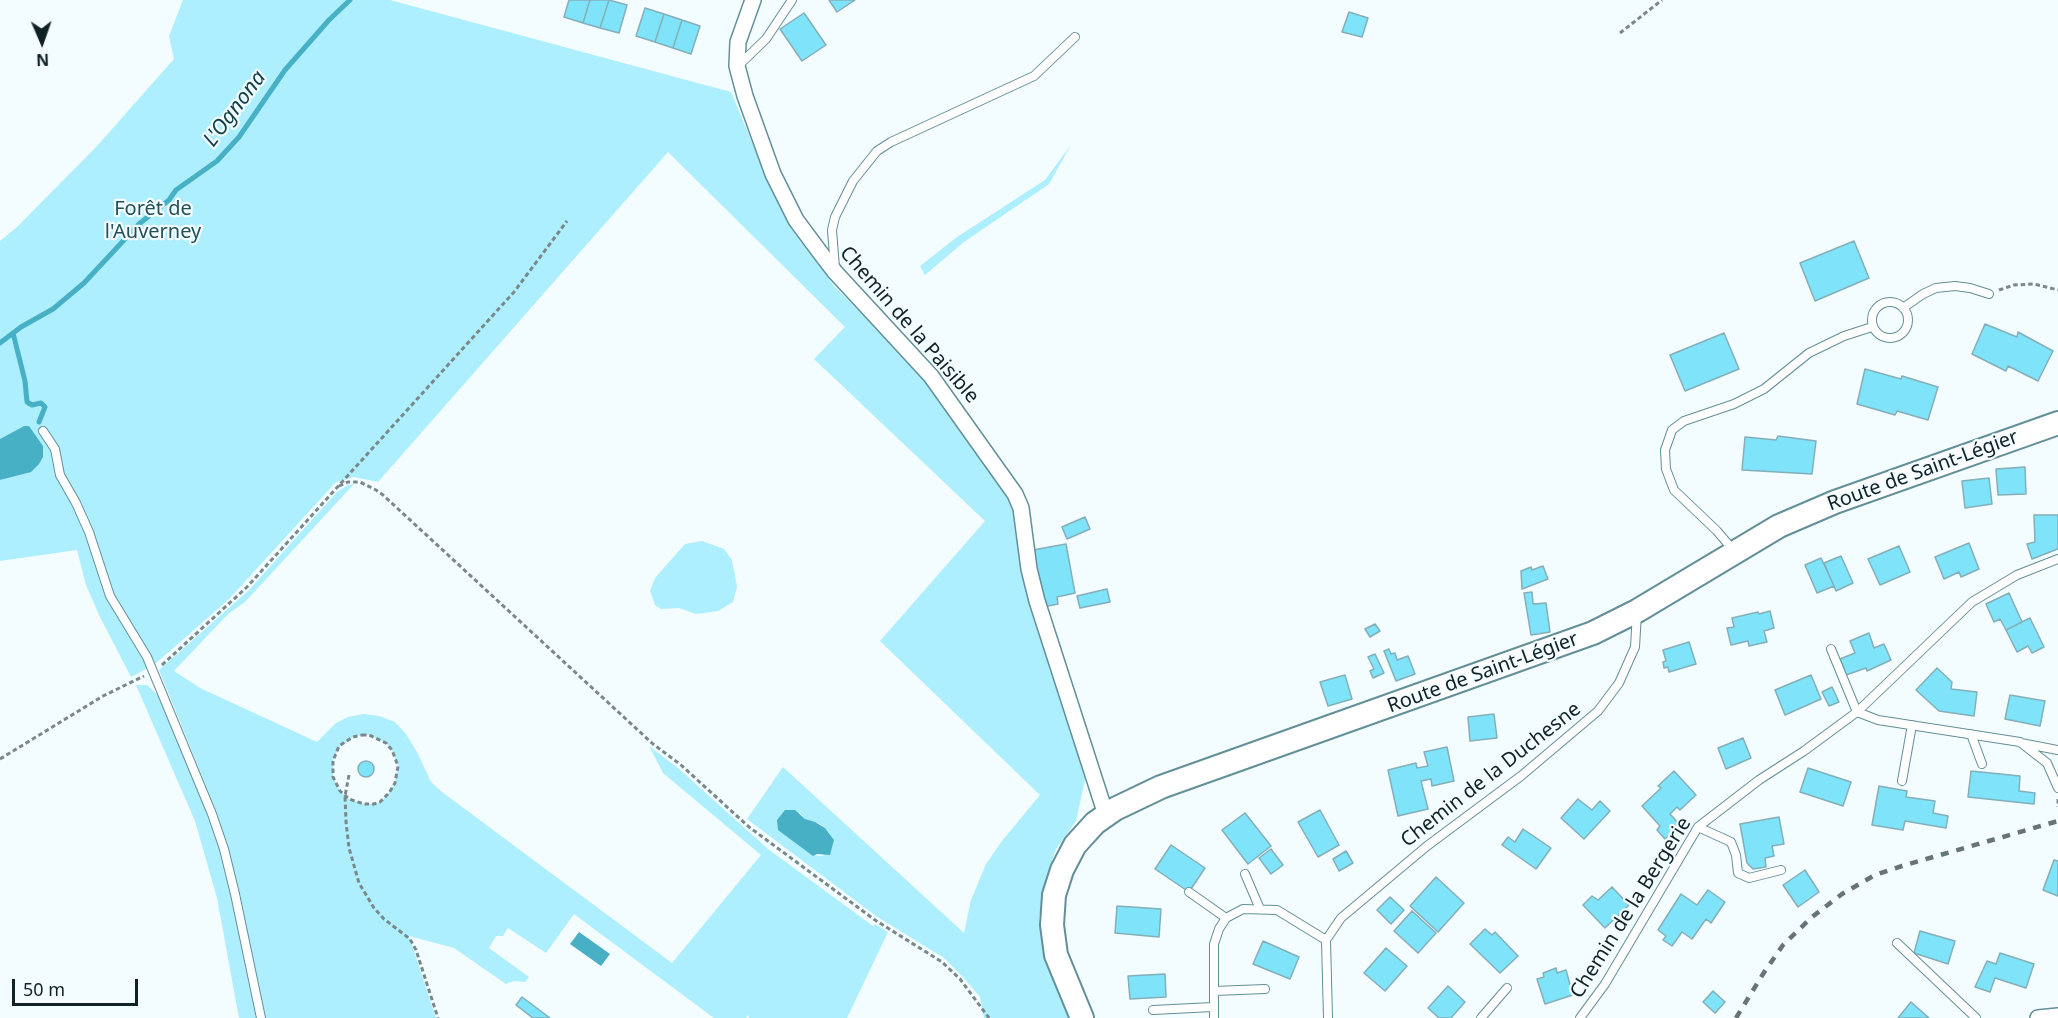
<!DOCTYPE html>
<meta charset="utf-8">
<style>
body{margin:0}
#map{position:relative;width:2058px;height:1018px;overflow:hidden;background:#f3fcfe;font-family:"Noto Sans",sans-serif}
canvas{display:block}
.north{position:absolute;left:12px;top:12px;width:60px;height:60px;-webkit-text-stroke:4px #f3fcfe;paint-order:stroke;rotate:178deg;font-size:16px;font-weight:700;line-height:24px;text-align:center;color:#102226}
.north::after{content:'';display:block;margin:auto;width:21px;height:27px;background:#102226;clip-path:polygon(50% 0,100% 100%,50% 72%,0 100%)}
.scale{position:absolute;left:12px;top:979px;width:126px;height:27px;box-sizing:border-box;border:3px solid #102226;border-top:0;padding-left:8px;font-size:18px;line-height:21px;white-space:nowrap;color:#102226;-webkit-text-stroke:4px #f3fcfe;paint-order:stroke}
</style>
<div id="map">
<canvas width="2058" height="1018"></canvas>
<div class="north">N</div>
<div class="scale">50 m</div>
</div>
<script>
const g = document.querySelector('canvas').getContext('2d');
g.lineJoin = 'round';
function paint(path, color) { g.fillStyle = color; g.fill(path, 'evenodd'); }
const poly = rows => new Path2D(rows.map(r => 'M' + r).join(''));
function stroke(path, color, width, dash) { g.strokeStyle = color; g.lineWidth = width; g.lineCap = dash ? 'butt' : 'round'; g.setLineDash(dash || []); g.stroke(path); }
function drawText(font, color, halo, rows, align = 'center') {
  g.font = font + ' "Noto Sans",sans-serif'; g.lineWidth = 4.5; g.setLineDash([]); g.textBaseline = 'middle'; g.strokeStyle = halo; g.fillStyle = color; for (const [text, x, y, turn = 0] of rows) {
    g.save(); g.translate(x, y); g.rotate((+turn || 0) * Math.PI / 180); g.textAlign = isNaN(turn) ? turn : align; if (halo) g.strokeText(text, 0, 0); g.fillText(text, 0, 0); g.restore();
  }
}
const green = poly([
 [183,0,390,0,731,92,767,178,790,224,834,286,917,369,987,459,1012,502,1086,775,1076,821,1056,849,1047,876,1039,918,1044,948,1069,1018,984,1018,980,997,963,977,944,958,876,916,747,819,783,767,964,933,971,900,986,864,1002,841,1040,795,880,641,985,521,814,359,845,327,668,152,378,482,354,477,336,482,229,599,155,664,113,595,92,531,66,478,73,505,85,533,106,598,148,668,131,677,99,615,86,585,77,550,0,561,0,480,31,471,24,426,0,439,0,241,16,228,97,146,174,59,169,36],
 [799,812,805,819,822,825,830,834,831,838,823,856,812,855,807,850],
 [1071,145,1049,184,964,242,925,275,920,266,957,237,1045,180],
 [354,484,245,602,228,614,174,671,200,688,317,742,336,723,348,717,364,714,379,716,395,722,406,734,417,752,431,782,442,792,672,963,761,855,663,773,649,746,678,768,768,849,873,926,875,924,888,932,847,1018,749,1018,748,1015,746,1018,714,1018,574,914,546,953,508,928,503,936,496,936,489,948,529,977,525,982,514,981,506,984,454,948,409,936,436,1018,265,1018,239,894,217,813,159,670,249,590,337,492,348,485],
 [362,735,369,735,386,743,392,750,398,766,395,783,389,793,380,802,374,804,364,804,349,799,340,791,333,777,333,761,339,747,353,737],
 [702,541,724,549,732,560,737,587,733,602,718,611,696,614,679,608,661,609,655,605,650,591,655,578,685,544],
 [136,685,147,685,159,696,209,815,220,849,231,895,257,1018,239,1018,217,898,195,821]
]);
const water = poly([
 [24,426,29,426,43,446,43,457,39,464,31,472,0,480,0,439],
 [785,810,795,810,805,819,815,822,825,828,834,840,830,855,817,854,813,856,778,830,777,820],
 [579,932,610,954,601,966,570,944]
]);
const stream = poly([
 [13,333,25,381,27,402,32,405,41,403,45,407,39,422],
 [0,343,21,327,53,309,84,283,139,224,169,200,176,190,217,161,239,137,285,70,329,20,350,0]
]);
const building = poly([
 [569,0,590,0,583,23,564,17,569,0],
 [590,0,609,0,600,28,583,23,590,0],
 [609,0,627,5,619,33,600,28,609,0],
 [829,0,855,0,837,12,829,0],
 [645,8,664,14,655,42,636,36,645,8],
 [1349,12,1368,18,1362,37,1342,32,1349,12],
 [804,13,826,45,802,61,780,29,804,13],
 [664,14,682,20,673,48,655,42,664,14],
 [682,20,700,26,691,54,673,48,682,20],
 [1854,241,1869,278,1815,301,1800,263,1854,241],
 [1985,324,2017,337,2018,332,2053,351,2038,381,2008,366,2006,371,1972,354,1985,324],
 [1724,333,1739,369,1685,391,1670,355,1724,333],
 [1865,369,1901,379,1902,376,1938,387,1928,420,1897,411,1895,415,1857,404,1865,369],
 [1778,436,1816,441,1812,474,1742,470,1745,437,1776,440,1778,436],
 [2025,467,2026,494,1998,495,1996,469,2025,467],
 [1989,478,1992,504,1965,508,1962,481,1989,478],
 [2034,515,2058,515,2058,549,2032,559,2027,544,2035,542,2034,515],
 [1085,517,1090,529,1067,539,1062,527,1085,517],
 [1969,543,1979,569,1961,577,1959,572,1944,579,1935,557,1969,543],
 [1066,544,1075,593,1057,597,1058,604,1043,607,1033,550,1066,544],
 [1899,546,1910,572,1880,585,1868,559,1899,546],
 [1841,556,1853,583,1836,591,1824,563,1841,556],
 [1821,558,1834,586,1817,593,1805,565,1821,558],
 [1543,566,1548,579,1522,589,1521,571,1531,567,1532,570,1543,566],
 [1107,589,1110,602,1080,608,1077,596,1107,589],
 [1532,592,1533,604,1546,603,1550,632,1531,635,1524,593,1532,592],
 [2009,593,2022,622,2006,630,2000,619,1994,622,1986,604,2009,593],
 [1770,611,1774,628,1764,631,1767,642,1749,646,1748,641,1731,645,1727,628,1734,627,1732,618,1758,612,1759,614,1770,611],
 [2030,618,2044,647,2032,653,2028,646,2017,652,2006,630,2030,618],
 [1375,624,1380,631,1370,637,1365,629,1375,624],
 [1869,633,1874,648,1884,644,1891,660,1867,671,1866,668,1846,675,1840,659,1855,653,1850,641,1869,633],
 [1689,642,1696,664,1669,672,1668,667,1664,668,1663,662,1666,661,1663,650,1689,642],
 [1389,649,1391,654,1395,653,1397,660,1408,656,1415,674,1396,681,1384,651,1389,649],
 [1375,654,1384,673,1373,678,1370,671,1374,669,1368,657,1375,654],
 [1937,668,1952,682,1951,689,1977,692,1974,716,1939,711,1916,690,1937,668],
 [1345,675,1352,699,1328,706,1320,682,1345,675],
 [1811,675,1821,699,1785,715,1775,690,1811,675],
 [1832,687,1839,702,1829,706,1822,692,1832,687],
 [2010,695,2045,701,2040,726,2005,719,2010,695],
 [1494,714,1497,738,1470,741,1468,717,1494,714],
 [1743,738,1751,758,1726,769,1718,748,1743,738],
 [1447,747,1454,781,1432,786,1431,779,1421,781,1428,809,1398,816,1388,770,1416,763,1417,768,1428,766,1424,752,1447,747],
 '358 769a8 8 0 1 1 16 0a8 8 0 1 1-16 0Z',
 [1808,768,1851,782,1843,806,1800,792,1808,768],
 [1674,771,1696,795,1680,810,1677,807,1670,814,1680,825,1665,839,1657,830,1660,826,1642,806,1661,788,1658,786,1674,771],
 [1971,771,2020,776,2019,791,2035,793,2034,804,1968,797,1971,771],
 [1879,786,1907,791,1906,797,1935,801,1933,813,1948,816,1946,828,1905,821,1903,830,1872,825,1879,786],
 [1578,799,1592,810,1600,801,1610,811,1584,839,1561,818,1578,799],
 [1320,810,1339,845,1318,857,1298,822,1320,810],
 [1245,813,1271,846,1248,864,1222,830,1245,813],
 [1779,817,1784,844,1772,846,1774,856,1765,858,1766,867,1753,869,1747,863,1740,824,1779,817],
 [1523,829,1551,848,1536,869,1502,845,1508,837,1515,842,1523,829],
 [1171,845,1205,868,1189,892,1155,869,1171,845],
 [1271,849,1283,865,1271,874,1259,858,1271,849],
 [1346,851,1353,863,1339,871,1333,859,1346,851],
 [2054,860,2058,861,2058,896,2043,890,2054,860],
 [1805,870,1819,892,1798,907,1783,885,1805,870],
 [1436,877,1464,903,1438,932,1410,906,1436,877],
 [1612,887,1629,905,1605,928,1583,905,1592,896,1598,900,1612,887],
 [1708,890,1725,902,1711,923,1706,919,1692,939,1682,932,1672,946,1663,940,1666,936,1658,930,1681,894,1697,905,1708,890],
 [1390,897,1404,910,1391,924,1377,910,1390,897],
 [1117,906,1161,909,1159,937,1115,933,1117,906],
 [1412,911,1436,933,1418,953,1394,931,1412,911],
 [1485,929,1492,935,1495,932,1518,956,1500,973,1470,944,1485,929],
 [1920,931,1955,941,1948,964,1914,953,1920,931],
 [1263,941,1299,957,1290,979,1253,964,1263,941],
 [1386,948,1407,966,1385,991,1364,973,1386,948],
 [2000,953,2034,964,2026,988,1995,978,1990,992,1975,987,1987,961,1996,964,2000,953],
 [1556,968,1557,973,1566,970,1573,995,1545,1004,1537,979,1544,977,1543,973,1556,968],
 [1165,974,1166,997,1130,999,1128,976,1165,974],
 [1448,986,1465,1002,1451,1018,1439,1018,1428,1008,1448,986],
 [1713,991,1725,1002,1715,1013,1703,1002,1713,991],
 [522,997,550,1018,533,1018,516,1005,522,997],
 [1911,1002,1929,1018,1898,1018,1911,1002]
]);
const path = poly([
 [1620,33,1662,0],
 [1999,290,2014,285,2034,284,2058,290],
 [339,486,348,482,360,482,376,490,383,495,653,744,681,765,749,827,875,920,942,962,960,979,989,1018],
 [162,665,247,587,514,292,567,221],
 [362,735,369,735,386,743,392,750,398,766,395,783,389,793,380,802,374,804,364,804,349,799,340,791,333,777,333,761,339,746,353,737,362,735],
 [0,759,103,696,144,676],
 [349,775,345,796,346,822,349,848,359,883,374,908,384,919,410,939,416,950,438,1018],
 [2058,799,2058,807]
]);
const service = poly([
 [738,66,766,39,792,0],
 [835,268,832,230,835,217,853,181,877,151,891,142,1034,76,1075,37],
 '1872 320a18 18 0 1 1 36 0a18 18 0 1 1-36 0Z',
 [1903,308,1923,294,1936,288,1955,286,1970,288,1989,294],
 [43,431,55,449,60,475,76,503,89,532,110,596,147,657,212,814,224,849,235,894,261,1018],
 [1734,551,1717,531,1674,490,1666,469,1665,450,1672,430,1684,421,1734,404,1764,389,1809,353,1844,336,1872,327],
 [1831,649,1857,712],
 [1857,712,1878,720,2020,742,2047,763,2058,788],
 [1971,734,1982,764],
 [2021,743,2058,750],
 [1902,781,1912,725],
 [1698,827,1731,842,1736,855,1738,873,1749,878,1781,870],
 [1245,874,1260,909],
 [1189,892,1226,918],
 [1897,943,1976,1018],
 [1214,991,1265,989],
 [1153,1010,1213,1007],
 [1214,1018,1214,944,1219,929,1226,918,1243,909,1277,910,1326,940],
 [1328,1018,1326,940,1341,918,1427,846,1521,776,1598,711,1619,683,1635,647,1637,613],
 [1481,1018,1507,988],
 [1580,1018,1605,984,1698,827,1759,780,1804,751,1857,712,1972,602,2017,575,2058,559]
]);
const minor = poly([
 [753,0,738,42,737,66,745,96,773,174,796,220,819,251,835,272,931,376,1015,494,1021,508,1029,569,1037,601,1106,815],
 [2038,1018,2058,1016]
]);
const secondary = poly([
 [1082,1018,1056,955,1052,925,1054,895,1062,870,1075,845,1095,823,1115,809,1161,787,1593,633,1637,611,1779,526,1835,502,2058,423]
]);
const rail = poly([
 [1736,1018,1763,974,1783,945,1812,917,1842,894,1875,875,1902,866,2058,821]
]);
const parkNames = [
 ["Forêt de",153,209],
 ["l'Auverney",153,232]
];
const streetNames = [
 ["Chemin de la Paisible",909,325,49],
 ["Route de Saint-Légier",1923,471,-20],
 ["Route de Saint-Légier",1483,673,-20],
 ["Chemin de la Duchesne",1491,775,-38],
 ["Chemin de la Bergerie",1631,908,-58]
];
const waterNames = [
 ["L'Ognona",235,109,-53]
];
paint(green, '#adefff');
paint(water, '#48b0c5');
stroke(stream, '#48b0c5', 5);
paint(building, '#7fe4fa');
stroke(building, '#83afb9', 1.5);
stroke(service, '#638f98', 10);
stroke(minor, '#638f98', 18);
stroke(secondary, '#638f98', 26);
stroke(path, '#7a888b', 3, [4.5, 3]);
stroke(service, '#fff', 8);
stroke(minor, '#fff', 15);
stroke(secondary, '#fff', 22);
stroke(rail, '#657477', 4.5, [8, 8]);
drawText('20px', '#23505a', '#f3fcfe', parkNames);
drawText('20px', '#102226', '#f3fcfe', streetNames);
drawText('italic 21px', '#103f48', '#f3fcfe', waterNames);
</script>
